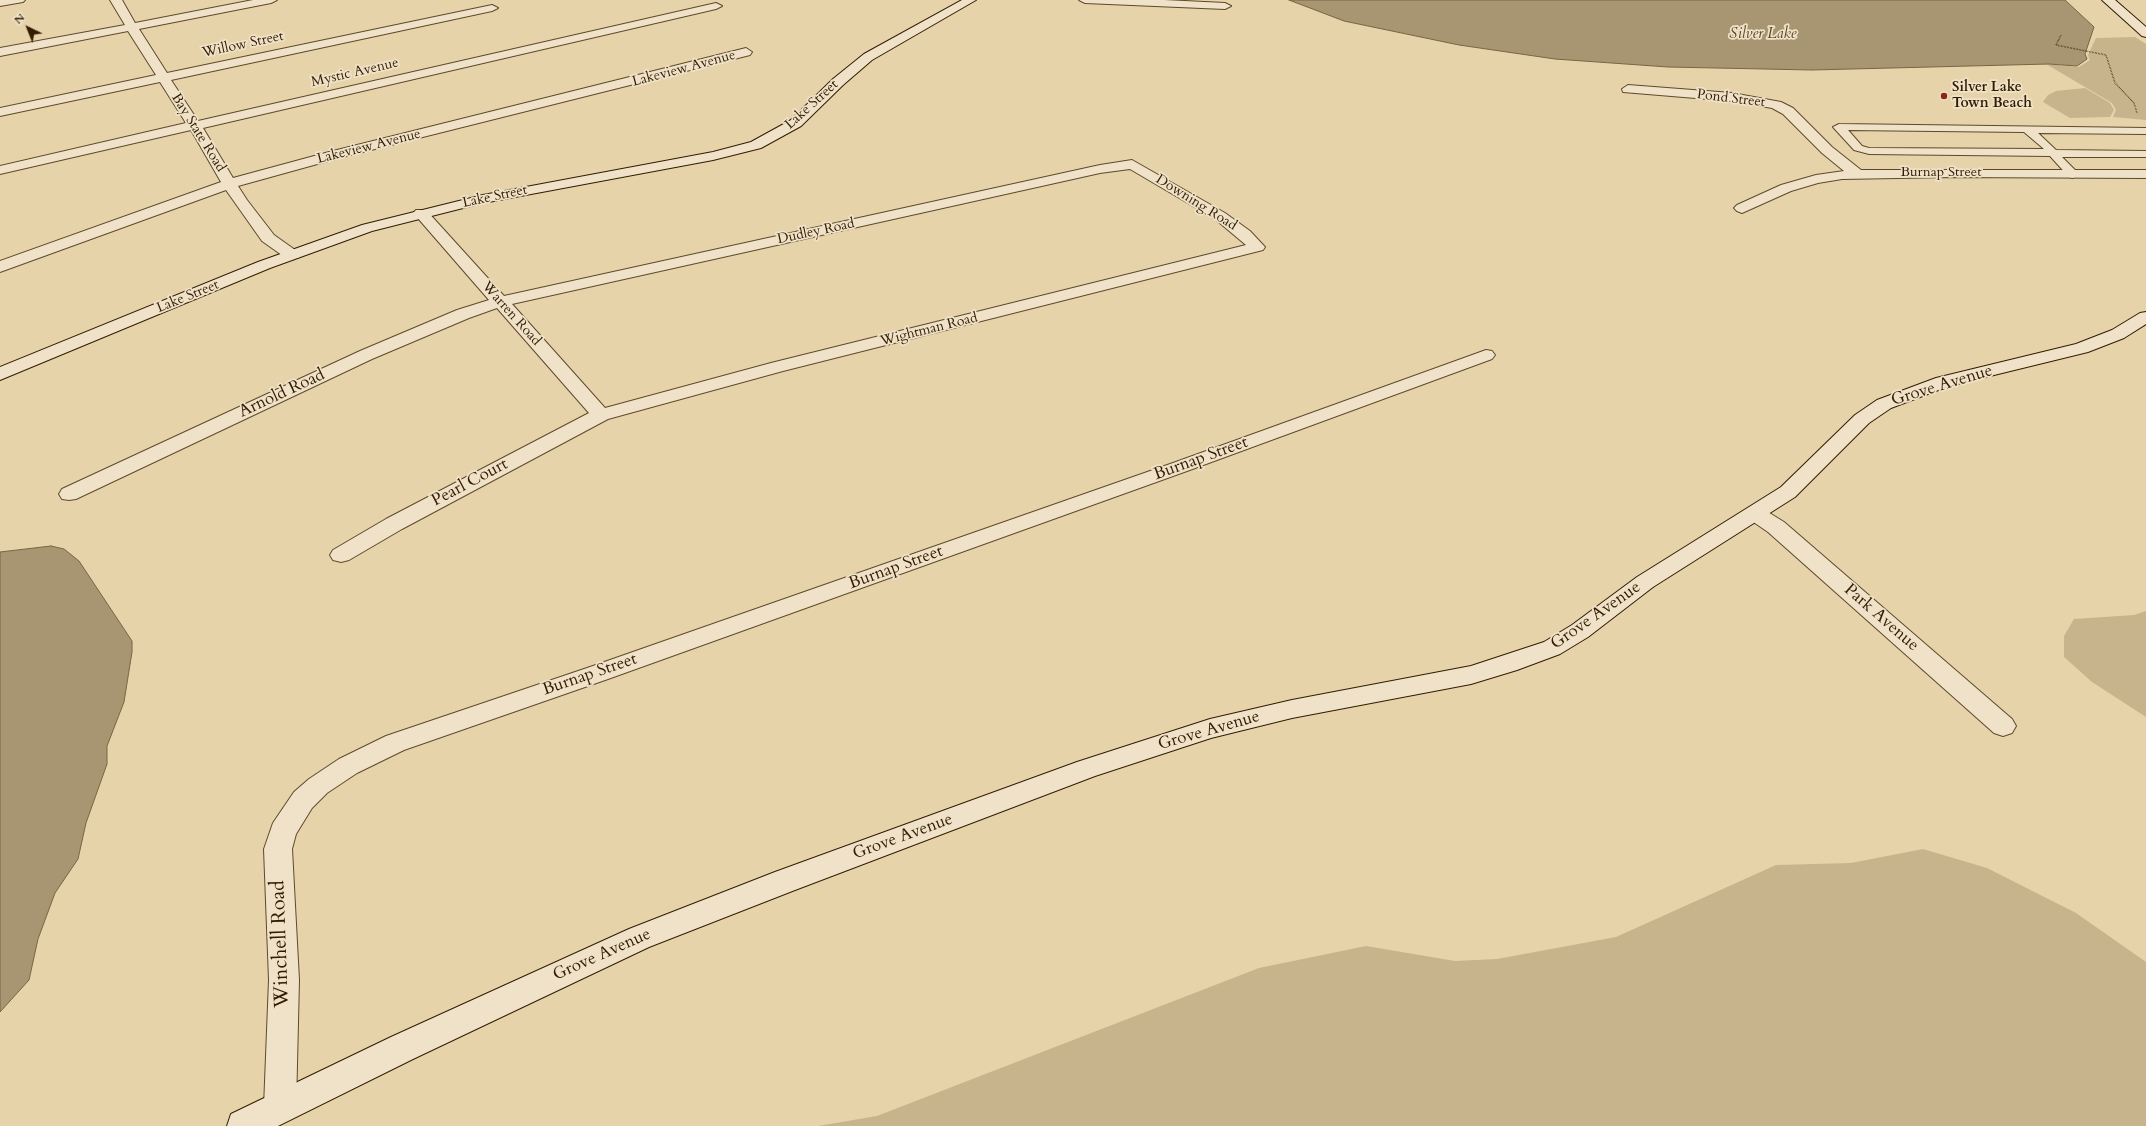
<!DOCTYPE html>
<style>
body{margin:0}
#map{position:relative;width:2146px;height:1126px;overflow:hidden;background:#e6d3aa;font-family:Cardo,serif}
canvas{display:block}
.north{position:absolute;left:8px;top:8px;width:40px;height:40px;-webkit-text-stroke:3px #efe2c8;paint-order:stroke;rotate:317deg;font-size:11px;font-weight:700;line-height:16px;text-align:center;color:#311c01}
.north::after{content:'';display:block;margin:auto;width:14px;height:18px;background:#311c01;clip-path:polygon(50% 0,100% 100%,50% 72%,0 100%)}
</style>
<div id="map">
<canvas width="2146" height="1126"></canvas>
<div class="north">N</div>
</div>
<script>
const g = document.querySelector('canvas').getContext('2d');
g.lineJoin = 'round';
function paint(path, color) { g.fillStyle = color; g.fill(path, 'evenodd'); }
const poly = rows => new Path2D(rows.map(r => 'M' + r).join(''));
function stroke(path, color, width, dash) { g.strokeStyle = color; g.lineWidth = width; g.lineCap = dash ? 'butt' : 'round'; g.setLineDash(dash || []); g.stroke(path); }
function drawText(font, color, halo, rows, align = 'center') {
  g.font = font + ' Cardo,serif'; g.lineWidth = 3.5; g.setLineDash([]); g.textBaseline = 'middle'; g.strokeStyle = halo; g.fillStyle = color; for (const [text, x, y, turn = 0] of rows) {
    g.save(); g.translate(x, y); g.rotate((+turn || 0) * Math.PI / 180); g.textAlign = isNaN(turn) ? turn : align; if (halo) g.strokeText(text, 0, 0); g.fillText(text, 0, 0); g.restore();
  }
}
const green = poly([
 [2135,37,2146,44,2146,120,2113,117,2116,110,2112,103,2046,64,2079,67,2090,60,2088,55,2096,38],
 [2085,88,2110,103,2114,110,2110,117,2070,118,2043,102,2048,95,2056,91],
 [2146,611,2146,717,2092,682,2064,657,2064,636,2074,619,2134,615],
 [1923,849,1987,868,2076,913,2146,962,2146,1126,818,1126,877,1116,1259,968,1366,946,1455,961,1497,959,1616,937,1776,865,1851,863]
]);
const water = poly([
 [1289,0,2065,0,2094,27,2085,54,2087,59,2077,66,2049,64,1812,70,1668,67,1555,59,1459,45,1344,21,1289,0],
 [51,546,64,549,79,561,132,641,132,652,124,702,107,746,107,764,86,823,78,859,55,893,38,939,29,980,0,1012,0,552,51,546]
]);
const path = poly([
 [2061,35,2056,45,2106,55,2115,83,2134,103,2137,113]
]);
const lane = poly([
 [1839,124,2146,128,2146,134,2038,133,2056,150,2146,151,2146,157,2062,157,2079,174,2073,178,2069,177,2050,156,1869,154,1854,150,1833,127,1839,124],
 [1848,130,2024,132,2044,149,1869,148,1862,146,1848,130]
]);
const street = poly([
 [0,0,25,0,23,2,0,6,0,0],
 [110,0,122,0,135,23,253,0,277,0,271,3,139,29,167,73,492,5,498,8,492,11,171,80,198,121,716,3,722,6,716,9,203,128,233,178,329,152,746,48,752,52,750,55,339,158,238,186,247,200,274,235,298,252,300,255,298,258,286,258,262,241,226,190,0,272,0,261,221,182,191,130,0,174,0,166,186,123,160,82,0,116,0,108,156,75,128,31,0,56,0,48,125,25,110,0],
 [1079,0,1164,0,1225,3,1231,6,1225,9,1085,3,1079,0],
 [1628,85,1732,93,1781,102,1793,108,1832,147,1861,170,2146,170,2146,178,1953,177,1842,179,1818,183,1791,191,1742,213,1737,211,1734,208,1737,205,1781,185,1816,175,1844,171,1822,153,1783,114,1772,108,1732,101,1623,92,1622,89,1628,85],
 [1132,160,1225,213,1250,231,1265,247,1263,250,783,371,608,419,402,529,349,560,341,562,333,560,330,555,333,550,386,519,589,413,497,308,469,318,372,359,76,499,69,500,62,499,59,494,62,489,360,351,457,310,489,300,416,216,413,213,416,210,426,210,504,296,1100,165,1132,160],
 [1130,169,1215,219,1246,245,771,363,605,408,512,304,1100,173,1130,169],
 [1486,350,1492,351,1495,355,1492,359,1187,471,608,679,404,750,357,773,327,793,312,808,296,834,292,849,299,980,296,1107,291,1118,280,1123,269,1118,264,1107,269,980,264,849,273,823,294,792,309,779,339,759,386,736,590,667,1173,463,1486,350],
 [1756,507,1763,509,1784,522,2012,719,2016,726,2012,733,2003,736,1994,733,1768,532,1749,519,1745,514,1749,509,1756,507]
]);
const secondary = poly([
 [962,0,976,0,872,60,843,85,801,126,761,148,713,160,483,203,372,231,270,268,0,380,0,367,258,262,362,225,483,195,713,152,751,142,791,120,833,79,864,54,962,0],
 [2102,0,2115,0,2146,27,2146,37,2142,36,2102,0],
 [2146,312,2146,324,2124,338,2088,352,1949,386,1891,408,1869,423,1795,497,1653,587,1588,637,1560,654,1517,670,1471,684,1292,718,1211,738,1095,776,795,890,649,947,413,1059,278,1126,227,1126,231,1114,391,1037,629,929,775,872,1077,762,1210,719,1292,700,1471,666,1544,642,1572,625,1637,577,1781,487,1855,415,1877,400,1936,378,2076,344,2112,330,2140,313,2146,312]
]);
const markers = [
 [1944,96,4,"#8f2418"]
];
const farStreetnames = [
 ["Willow Street",243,45,-12],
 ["Lakeview Avenue",684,69,-15],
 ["Mystic Avenue",355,73,-13],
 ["Pond Street",1731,99,7],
 ["Lake Street",812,105,-42],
 ["Bay State Road",198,133,58],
 ["Lakeview Avenue",369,147,-14],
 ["Burnap Street",1941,173],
 ["Lake Street",495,197,-12],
 ["Downing Road",1196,203,32],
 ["Dudley Road",816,232,-12],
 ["Lake Street",188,297,-22],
 ["Warren Road",511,314,48],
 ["Wightman Road",929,330,-14]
];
const farPoinames = [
 ["Silver Lake",1952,88],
 ["Town Beach",1952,104]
];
const farWaternames = [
 ["Silver Lake",1763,35]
];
const streetNames = [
 ["Grove Avenue",1942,386,-17],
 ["Arnold Road",282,394,-25],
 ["Burnap Street",1201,459,-20],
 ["Pearl Court",470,483,-28],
 ["Burnap Street",896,568,-20],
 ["Grove Avenue",1596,616,-35],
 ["Park Avenue",1881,618,41],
 ["Burnap Street",590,675,-19],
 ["Grove Avenue",1209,731,-16],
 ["Grove Avenue",903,837,-20],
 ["Grove Avenue",602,955,-24]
];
const nearStreetnames = [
 ["Winchell Road",281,944,-92]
];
paint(green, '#c7b48d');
paint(water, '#a89571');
stroke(water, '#786544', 1);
stroke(lane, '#5e4a2b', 2);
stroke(street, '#5e4a2b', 2);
stroke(secondary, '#311c01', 2);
stroke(path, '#311c01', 1.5, [0.5, 1]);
paint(lane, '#efe2c8');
paint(street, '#efe2c8');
paint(secondary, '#efe2c8');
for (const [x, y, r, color] of markers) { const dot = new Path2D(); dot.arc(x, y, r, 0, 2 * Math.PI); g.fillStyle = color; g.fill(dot); stroke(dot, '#efe2c8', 1.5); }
drawText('14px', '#311c01', '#efe2c8', farStreetnames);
drawText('bold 14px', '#311c01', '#efe2c8', farPoinames, 'left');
drawText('italic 15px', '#5b4628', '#efe2c8', farWaternames);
drawText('17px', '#311c01', '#efe2c8', streetNames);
drawText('20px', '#311c01', '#efe2c8', nearStreetnames);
</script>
